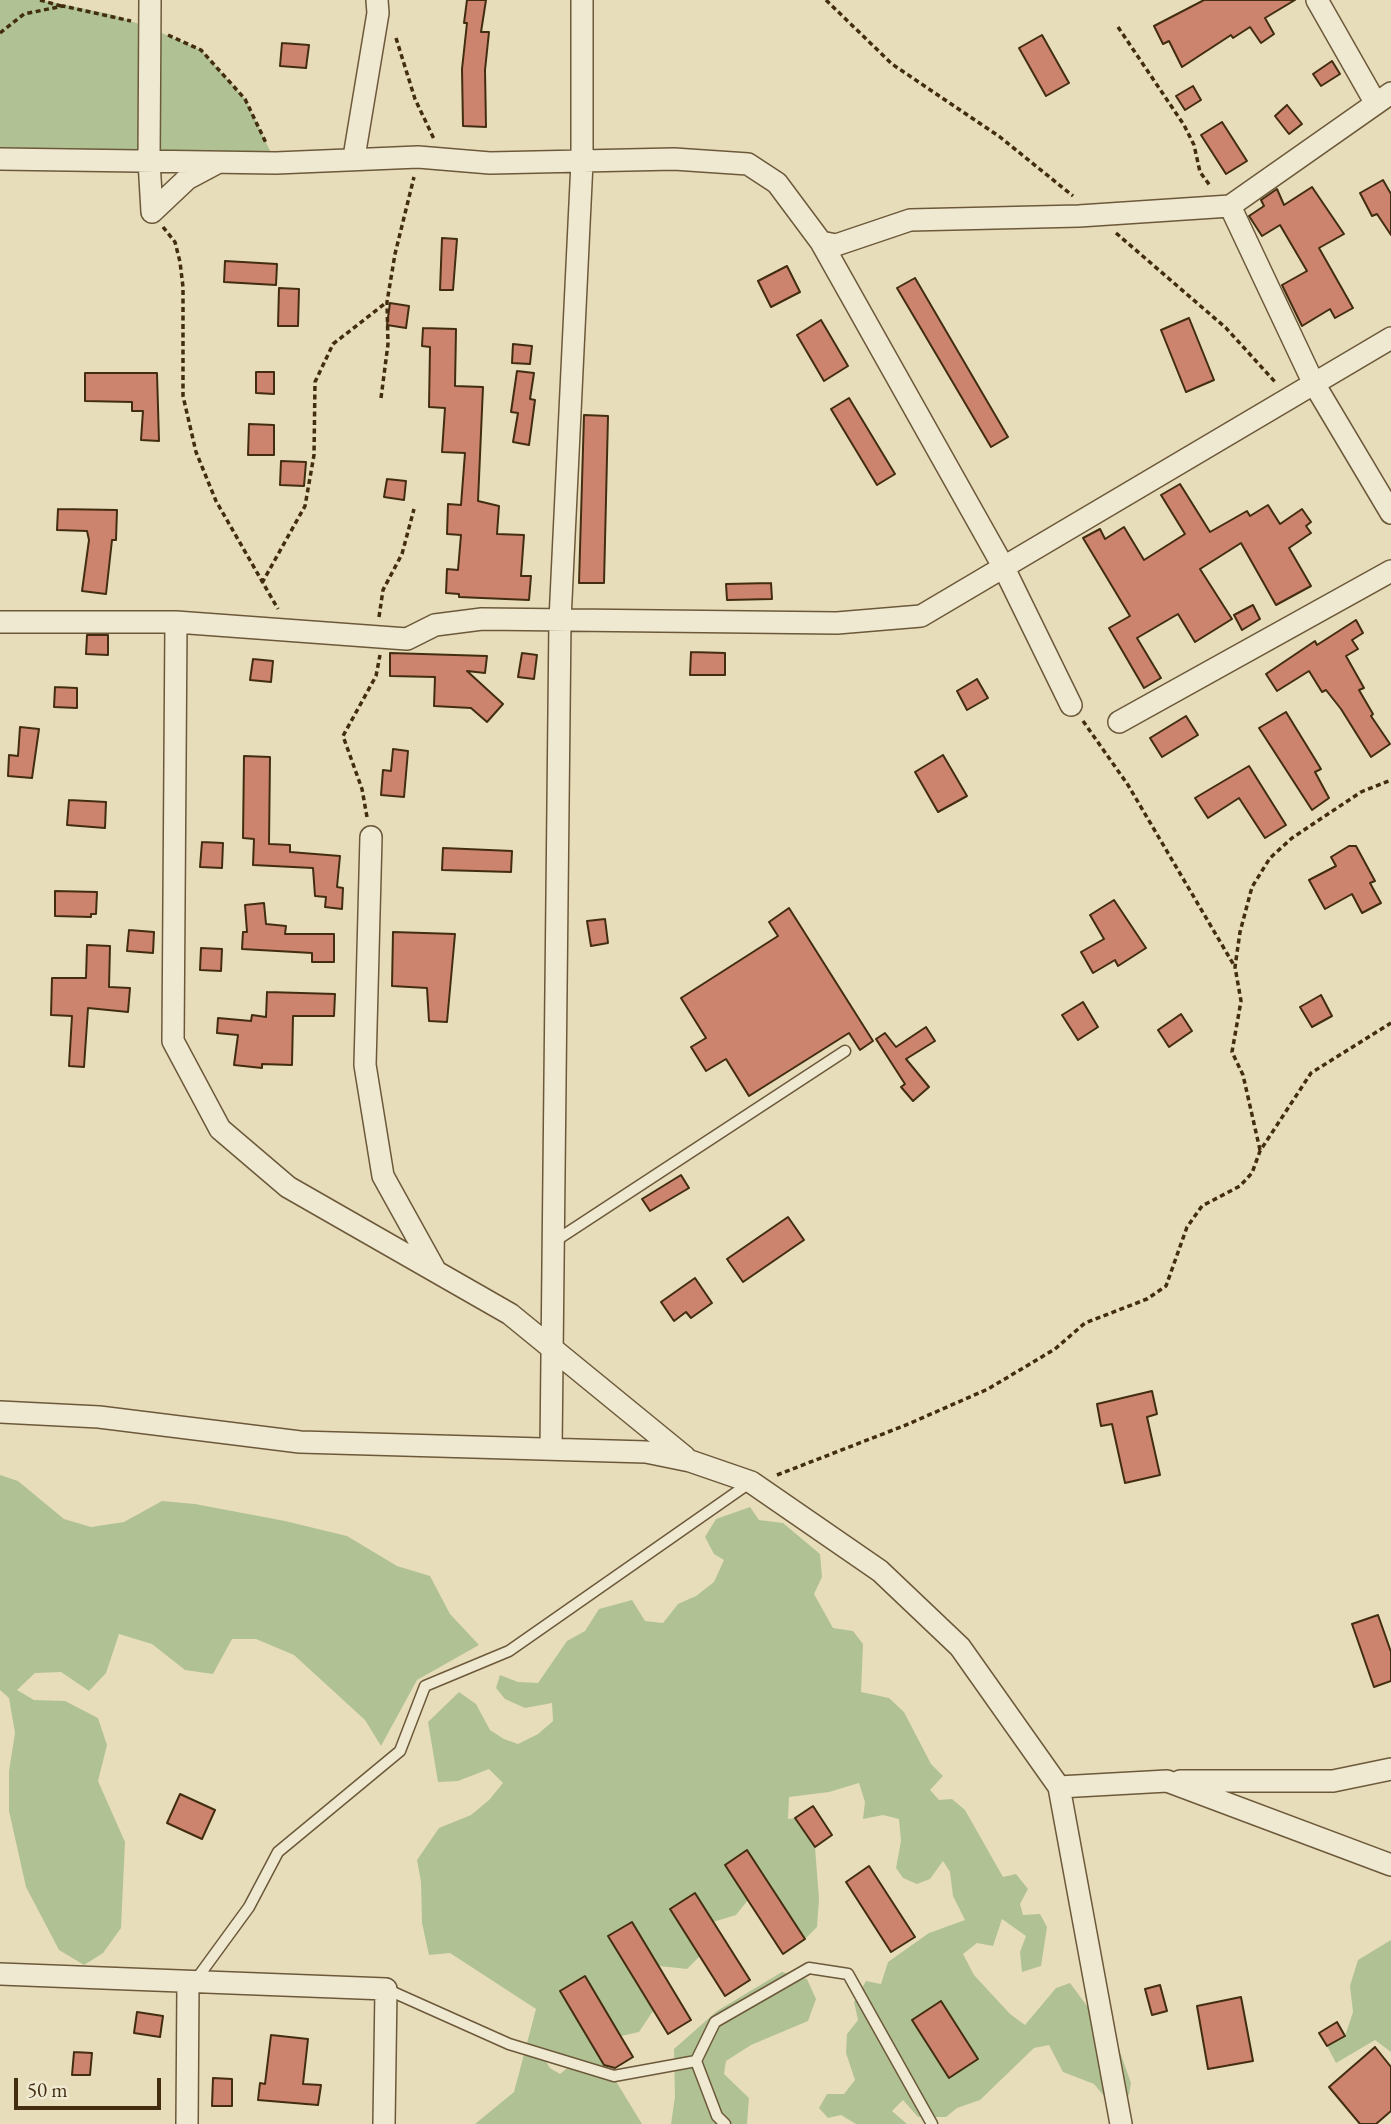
<!DOCTYPE html>
<style>
body{margin:0}
#map{position:relative;width:1391px;height:2124px;overflow:hidden;background:#e8ddba;font-family:"EB Garamond",serif}
canvas{display:block}
.scale{position:absolute;left:14px;top:2078px;width:147px;height:32px;box-sizing:border-box;border:4px solid #422d10;border-top:0;padding-left:9px;font-size:21px;line-height:24px;white-space:nowrap;color:#422d10;-webkit-text-stroke:5px #f0e9d2;paint-order:stroke}
</style>
<div id="map">
<canvas width="1391" height="2124"></canvas>
<div class="scale">50 m</div>
</div>
<script>
const g = document.querySelector('canvas').getContext('2d');
g.lineJoin = 'round';
function paint(path, color) { g.fillStyle = color; g.fill(path, 'evenodd'); }
const poly = rows => new Path2D(rows.map(r => 'M' + r).join(''));
function stroke(path, color, width, dash) { g.strokeStyle = color; g.lineWidth = width; g.lineCap = dash ? 'butt' : 'round'; g.setLineDash(dash || []); g.stroke(path); }
const green = poly([
 [0,0,40,0,110,14,148,27,201,50,245,99,276,163,0,159],
 [0,1475,18,1481,64,1519,91,1527,124,1522,162,1501,195,1504,285,1521,347,1536,397,1566,430,1576,450,1614,479,1645,417,1680,381,1746,365,1720,294,1655,256,1639,232,1639,213,1674,185,1670,152,1644,119,1634,106,1673,89,1691,61,1672,35,1673,17,1690,34,1700,65,1701,98,1718,107,1745,98,1781,125,1842,121,1928,103,1953,84,1965,59,1950,26,1887,9,1811,9,1771,15,1733,9,1698,0,1690],
 [750,1507,759,1520,783,1523,820,1554,822,1577,814,1594,833,1628,853,1631,863,1644,861,1692,889,1698,904,1712,931,1764,943,1776,930,1790,939,1800,952,1799,965,1810,1003,1877,1016,1874,1028,1889,1020,1904,1023,1915,1040,1914,1047,1927,1041,1966,1022,1972,1020,1952,1026,1936,1002,1919,993,1946,977,1943,963,1954,974,1975,1010,2014,1025,2025,1056,1988,1070,1983,1119,2049,1131,2083,1129,2095,1109,2102,1094,2084,1063,2072,1049,2045,1034,2048,980,2100,957,2108,946,2117,918,2117,903,2100,892,2111,907,2124,856,2124,841,2115,828,2118,819,2108,827,2094,844,2094,855,2080,846,2053,847,2034,858,2020,854,2002,866,1981,881,1984,888,1962,929,1933,965,1920,953,1896,950,1872,943,1861,930,1879,917,1884,903,1878,896,1868,901,1841,899,1819,883,1815,863,1819,865,1802,859,1783,829,1792,789,1797,788,1819,796,1818,815,1847,819,1899,817,1927,805,1939,748,1900,736,1915,713,1922,695,1893,671,1908,700,1956,687,1969,659,1966,632,1922,608,1936,653,2011,639,2032,621,2036,585,1976,561,1991,642,2124,475,2124,514,2092,536,2009,450,1953,429,1955,422,1923,421,1882,417,1860,439,1828,471,1815,489,1800,503,1783,489,1769,458,1781,438,1782,428,1722,459,1692,476,1704,490,1730,504,1739,518,1744,538,1734,553,1721,552,1703,525,1708,505,1699,496,1688,500,1675,518,1682,538,1683,567,1641,585,1631,599,1609,632,1600,645,1621,663,1623,678,1604,696,1596,714,1582,724,1560,714,1554,705,1537,716,1519],
 [542,2055,572,2064,560,2074,550,2068],
 [1391,1940,1391,2052,1375,2040,1336,2063,1327,2046,1345,2036,1353,2012,1350,1986,1358,1960],
 [782,1972,807,1979,816,1999,808,2021,751,2045,726,2061,724,2074,749,2098,747,2124,671,2124,675,2097,674,2049,717,2011]
]);
const building = poly([
 [467,0,486,0,481,32,489,32,485,70,486,127,463,126,462,69,467,23,464,23,467,0],
 [1204,0,1295,0,1265,18,1274,34,1261,43,1250,27,1233,38,1231,35,1182,67,1169,41,1163,44,1154,26,1204,0],
 [1042,35,1069,83,1046,96,1019,48,1042,35],
 [282,43,309,45,306,68,280,66,282,43],
 [1332,61,1340,74,1321,86,1313,74,1332,61],
 [1193,86,1201,100,1185,110,1176,96,1193,86],
 [1287,105,1302,124,1289,134,1275,116,1287,105],
 [1222,122,1247,161,1226,174,1201,135,1222,122],
 [1383,180,1391,194,1391,235,1377,214,1372,216,1360,193,1383,180],
 [1312,187,1344,234,1319,248,1353,308,1335,318,1330,309,1302,326,1282,285,1307,271,1280,225,1262,236,1249,216,1264,206,1261,200,1277,189,1284,205,1312,187],
 [442,238,457,239,453,290,440,290,442,238],
 [225,261,277,264,276,285,224,282,225,261],
 [787,266,800,292,771,307,758,281,787,266],
 [915,278,1008,437,991,447,897,288,915,278],
 [279,288,299,289,298,326,278,326,279,288],
 [390,303,409,306,406,328,387,325,390,303],
 [1189,318,1214,380,1186,392,1161,330,1189,318],
 [821,320,848,366,824,381,797,335,821,320],
 [423,328,456,329,455,386,483,387,478,501,499,506,497,534,524,535,521,576,531,576,529,600,459,597,459,594,446,593,447,569,458,570,461,535,447,534,448,504,461,505,465,453,442,452,445,408,429,407,430,347,422,346,423,328],
 [513,344,532,346,530,364,512,363,513,344],
 [517,371,534,373,530,399,535,400,529,445,513,442,518,413,511,412,517,371],
 [256,372,274,372,274,394,256,393,256,372],
 [85,373,157,373,159,441,141,440,143,411,132,411,132,402,85,401,85,373],
 [849,398,895,474,877,485,831,409,849,398],
 [584,415,608,416,604,583,579,583,584,415],
 [249,424,274,425,274,455,248,455,249,424],
 [281,461,306,462,304,486,280,485,281,461],
 [387,479,406,481,404,500,384,497,387,479],
 [1180,484,1210,532,1247,511,1250,516,1268,505,1280,524,1302,509,1311,522,1306,526,1311,533,1289,548,1311,586,1276,605,1241,543,1200,569,1232,619,1195,642,1178,614,1137,638,1161,678,1144,688,1109,628,1130,616,1083,538,1100,529,1105,539,1124,527,1144,560,1185,534,1161,495,1180,484],
 [58,509,117,510,116,540,112,540,106,594,82,591,89,540,87,531,57,530,58,509],
 [771,583,772,599,727,600,726,584,771,583],
 [1253,605,1260,619,1242,630,1234,615,1253,605],
 [1356,620,1363,633,1352,640,1358,649,1346,656,1364,688,1359,690,1373,714,1371,716,1390,744,1371,757,1341,709,1326,690,1322,692,1309,671,1277,691,1266,674,1315,641,1317,645,1356,620],
 [87,635,108,635,108,655,86,654,87,635],
 [691,652,725,653,725,675,690,675,691,652],
 [390,653,487,656,485,673,467,671,503,704,487,722,471,708,434,706,435,677,390,676,390,653],
 [522,653,537,655,534,679,518,677,522,653],
 [253,659,273,661,271,682,250,680,253,659],
 [977,679,988,698,967,710,957,691,977,679],
 [55,687,77,688,77,708,54,707,55,687],
 [1286,712,1321,769,1315,772,1329,798,1312,810,1259,728,1286,712],
 [1186,716,1198,735,1162,757,1150,738,1186,716],
 [20,727,39,729,32,778,8,776,9,755,18,756,20,727],
 [393,749,408,751,404,797,381,795,383,770,391,771,393,749],
 [943,755,967,796,938,812,915,772,943,755],
 [244,756,270,757,269,844,290,845,290,852,340,856,337,887,343,888,342,909,325,907,326,897,315,896,313,868,253,865,254,839,243,838,244,756],
 [1249,766,1286,825,1265,838,1239,798,1208,818,1195,798,1249,766],
 [69,800,106,802,105,828,67,825,69,800],
 [202,842,223,843,222,868,200,867,202,842],
 [1349,846,1356,846,1375,881,1370,883,1381,903,1362,913,1352,894,1325,909,1309,880,1336,866,1331,857,1349,846],
 [443,848,512,851,511,872,442,870,443,848],
 [55,891,97,892,96,914,91,914,91,917,55,916,55,891],
 [1114,900,1146,948,1118,966,1115,960,1093,973,1081,952,1104,939,1090,915,1114,900],
 [264,903,266,924,286,926,285,934,334,934,334,962,312,962,312,953,242,949,243,932,247,932,245,905,264,903],
 [789,908,873,1041,860,1050,849,1033,749,1096,726,1059,706,1071,691,1047,706,1038,681,998,778,936,769,922,789,908],
 [605,919,608,943,591,946,587,921,605,919],
 [129,930,154,932,153,953,127,951,129,930],
 [393,932,455,934,447,1022,429,1021,427,988,392,986,393,932],
 [87,945,110,946,109,987,130,988,128,1012,88,1008,84,1067,69,1066,72,1016,51,1015,52,978,86,978,87,945],
 [201,948,222,949,221,971,200,970,201,948],
 [267,992,335,994,334,1016,293,1016,292,1065,262,1064,262,1068,234,1065,238,1035,217,1033,218,1018,251,1021,252,1015,266,1017,267,992],
 [1321,995,1332,1016,1312,1027,1300,1007,1321,995],
 [1083,1002,1098,1027,1078,1040,1062,1015,1083,1002],
 [1181,1014,1192,1031,1169,1047,1158,1030,1181,1014],
 [926,1027,935,1041,906,1059,929,1087,913,1101,901,1087,905,1084,876,1039,885,1033,896,1047,926,1027],
 [681,1175,689,1188,650,1211,642,1199,681,1175],
 [788,1217,804,1240,743,1282,727,1259,788,1217],
 [695,1278,712,1303,691,1318,686,1312,674,1321,661,1302,695,1278],
 [1152,1391,1157,1414,1147,1417,1160,1475,1125,1483,1112,1424,1101,1426,1097,1404,1152,1391],
 [1378,1615,1391,1652,1391,1681,1374,1687,1352,1624,1378,1615],
 [180,1794,215,1810,202,1839,167,1823,180,1794],
 [813,1806,832,1835,815,1847,795,1818,813,1806],
 [747,1850,805,1939,783,1954,725,1865,747,1850],
 [869,1866,915,1937,891,1952,846,1882,869,1866],
 [695,1893,750,1980,725,1996,670,1909,695,1893],
 [632,1922,691,2020,668,2034,608,1936,632,1922],
 [585,1976,633,2057,615,2068,604,2065,560,1991,585,1976],
 [1160,1985,1167,2011,1152,2015,1145,1989,1160,1985],
 [1241,1997,1253,2061,1208,2069,1197,2006,1241,1997],
 [941,2001,978,2059,949,2078,912,2020,941,2001],
 [137,2012,163,2016,160,2037,134,2033,137,2012],
 [1337,2022,1345,2036,1327,2046,1319,2033,1337,2022],
 [271,2035,308,2039,303,2084,321,2085,318,2105,258,2100,260,2083,265,2084,271,2035],
 [1375,2047,1391,2067,1391,2111,1376,2124,1360,2124,1329,2087,1375,2047],
 [74,2052,92,2053,90,2075,72,2075,74,2052],
 [213,2078,232,2079,232,2106,212,2106,213,2078]
]);
const path = poly([
 [40,0,61,6],
 [826,0,892,64,1000,137,1073,196],
 [1118,27,1184,125,1194,145,1200,172,1211,187],
 [0,33,24,14,63,6,131,21],
 [168,35,201,50,245,99,267,145],
 [396,38,415,99,434,139],
 [163,227,175,242,180,262,183,287,183,396,196,452,216,501,278,609],
 [1116,233,1226,328,1276,383],
 [381,398,388,344,387,302,395,254,414,177],
 [262,583,305,506,314,455,315,382,333,344,387,302],
 [379,617,383,590,402,554,414,509],
 [1083,721,1128,785,1235,967],
 [367,817,362,789,343,736,376,676,380,655],
 [1260,1150,1243,1075,1232,1052,1241,1001,1235,967,1240,932,1252,887,1270,858,1292,838,1361,792,1391,780],
 [777,1475,906,1425,988,1389,1055,1349,1085,1323,1147,1299,1166,1286,1187,1227,1202,1206,1240,1186,1252,1173,1260,1151,1311,1073,1391,1023]
]);
const lane = poly([
 [555,1241,845,1051],
 [195,1981,249,1907,278,1852,400,1751,425,1686,509,1651,751,1482],
 [386,1989,509,2044,614,2076,696,2061],
 [725,2124,717,2116,696,2061,715,2022,809,1968,848,1974,932,2124]
]);
const street = poly([
 [150,0,149,161,152,212],
 [1317,0,1375,102],
 [354,157,378,13,377,0],
 [0,159,276,163,418,157,490,163,674,159,748,164,777,183,821,242,836,245,910,220,1079,216,1230,206,1391,93],
 [1230,206,1313,382,1391,513],
 [152,212,187,179,217,163],
 [821,242,1003,566,1071,705],
 [0,622,176,622,407,639,435,625,482,619,837,623,921,616,1391,338],
 [176,622,173,1041,220,1129,288,1187,510,1314,685,1457],
 [1119,722,1391,571],
 [371,837,365,1065,383,1176,434,1268],
 [0,1412,99,1417,300,1442,646,1452,690,1461,751,1482,880,1571,960,1647,1059,1787,1121,2124],
 [551,1449,560,620,582,162,582,0],
 [1180,1781,1333,1781,1391,1769],
 [1059,1787,1167,1781,1391,1865],
 [0,1974,386,1989,384,2124],
 [187,2124,188,1983]
]);
paint(green, '#b0c294');
paint(building, '#cd846f');
stroke(building, '#422d10', 2);
stroke(lane, '#6c593a', 13);
stroke(street, '#6c593a', 24);
stroke(path, '#422d10', 3.5, [5, 3.5]);
stroke(lane, '#f0e9d2', 10);
stroke(street, '#f0e9d2', 21);
</script>
